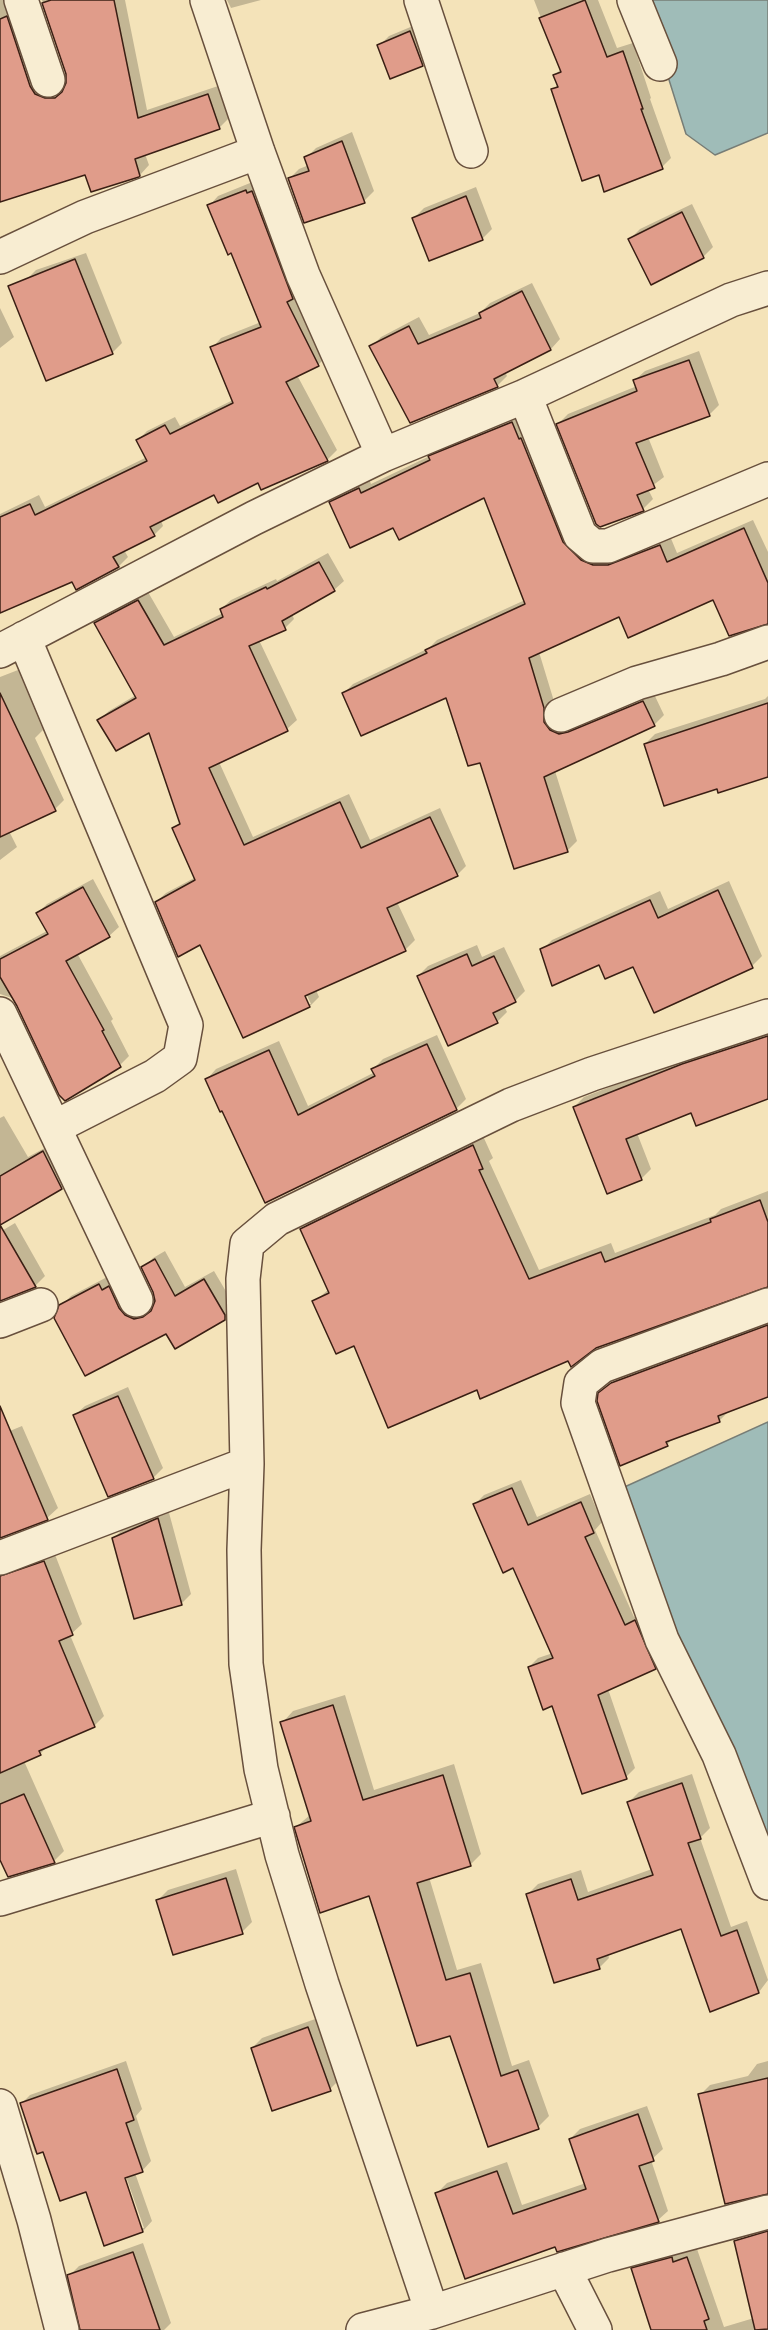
<!DOCTYPE html>
<style>
body{margin:0}
canvas{display:block;background:#f4e3b9}
</style>
<canvas width="768" height="2330"></canvas>
<script>
const g = document.querySelector('canvas').getContext('2d');
g.lineJoin = 'round';
function paint(path, color) { g.fillStyle = color; g.fill(path, 'evenodd'); }
const poly = rows => new Path2D(rows.map(r => 'M' + r).join(''));
function stroke(path, color, width, dash) { g.strokeStyle = color; g.lineWidth = width; g.lineCap = dash ? 'butt' : 'round'; g.setLineDash(dash || []); g.stroke(path); }
const water = poly([
 [644,0,768,0,768,133,715,155,686,134,644,0],
 [768,1422,768,1861,620,1489,768,1422]
]);
const shadow = poly([
 [0,0,14,0,54,89,66,88,67,74,42,0,125,0,147,110,218,86,229,118,219,128,145,154,149,165,140,175,86,173,0,201],
 [227,0,261,0,231,8],
 [534,0,598,0,617,48,633,43,651,98,650,99,671,158,662,167,600,173,553,90,558,84,555,75,561,69],
 [420,23,432,54,422,64,379,46,389,36],
 [352,132,374,191,364,201,289,179,299,169,309,165,306,158,316,148],
 [255,181,327,356,318,365,297,375,337,450,327,460,262,488,259,481,215,493,161,520,163,526,154,535,124,550,128,557,119,566,77,588,73,580,0,612,0,514,39,495,45,507,147,457,138,440,147,431,175,417,180,426,233,400,212,348,221,338,261,322,232,252,209,206,218,196],
 [476,187,492,229,482,239,414,218,424,208],
 [692,204,713,247,703,257,630,239,640,229],
 [86,253,122,343,112,353,26,280,36,270],
 [532,283,560,339,551,349,505,372,507,376,497,386,371,347,381,337,419,317,429,335,480,313,490,303],
 [0,308,14,337,0,348],
 [699,351,719,405,709,415,648,437,664,477,648,489,653,499,643,509,600,526,558,424,568,414,637,386,635,380,645,371],
 [522,413,572,532,670,536,677,553,753,520,768,552,768,621,714,598,619,615,539,652,553,698,553,712,653,692,664,715,654,725,555,771,577,841,567,851,481,761,447,696,344,693,353,684,429,648,437,640,525,600,485,496,394,526,331,503,340,493,369,479,371,484,432,455,440,447],
 [328,553,344,581,334,590,292,614,294,619,285,628,259,640,297,720,287,729,219,762,253,837,349,794,370,840,440,808,466,866,457,875,397,902,415,940,405,950,316,990,319,997,310,1006,243,1036,201,943,156,902,166,893,196,877,174,828,181,821,149,730,99,720,109,711,136,695,96,623,106,614,148,592,174,637,223,613,221,609,231,600,276,579,277,581],
 [304,989,311,1004,307,1004,301,990],
 [18,670,43,730,35,738,64,800,55,809,9,831,17,847,0,860,0,677],
 [768,696,768,775,718,787,645,744,655,734,765,699],
 [93,879,119,927,109,936,77,953,113,1019,111,1021,129,1056,120,1065,18,1005,12,998,0,994,0,956,47,931,38,913,47,904],
 [729,881,762,956,752,966,655,1011,634,965,600,963,542,950,552,940,660,891,668,909],
 [477,945,482,957,504,947,525,991,515,1001,504,1006,507,1012,497,1022,418,976,428,966],
 [768,1030,768,1097,692,1111,637,1133,651,1169,641,1179,574,1107,584,1097,693,1055],
 [437,1035,466,1099,456,1109,266,1201,223,1109,207,1079,216,1069,279,1041,308,1106,375,1072,373,1069,383,1059],
 [4,1116,28,1157,54,1143,72,1178,62,1188,0,1223,0,1118],
 [483,1136,493,1158,489,1161,539,1270,611,1243,615,1253,715,1215,721,1209,768,1191,768,1285,595,1347,569,1359,478,1388,355,1344,314,1302,329,1289,302,1229,312,1219],
 [15,1223,45,1276,35,1286,0,1299,0,1232],
 [165,1251,185,1287,214,1271,234,1305,234,1309,224,1319,167,1332,61,1306,71,1296,109,1276,144,1310,154,1308,156,1301,154,1291,143,1268,153,1258],
 [768,1320,768,1396,729,1411,719,1421,674,1437,667,1445,600,1394,623,1373],
 [128,1387,163,1468,153,1478,75,1415,85,1406],
 [22,1426,58,1508,47,1518,0,1536,0,1435],
 [521,1480,537,1517,590,1494,602,1522,595,1530,634,1617,644,1612,664,1659,655,1668,608,1689,635,1768,626,1777,553,1704,529,1667,538,1658,553,1653,514,1566,475,1504,484,1495],
 [168,1509,191,1594,181,1604,114,1538,124,1528,134,1522],
 [54,1552,82,1624,70,1635,104,1716,94,1726,49,1745,40,1754,24,1761,64,1851,54,1861,0,1859,0,1564],
 [345,1695,374,1790,454,1764,481,1854,470,1865,429,1877,457,1970,481,1963,512,2066,529,2060,549,2116,538,2127,451,2034,370,1894,296,1827,310,1815,282,1723,293,1711],
 [692,1774,710,1828,700,1838,731,1927,747,1921,768,1980,759,1992,682,1927,608,1954,609,1958,599,1968,528,1894,538,1884,581,1870,588,1892,652,1869,629,1802,639,1792],
 [236,1869,252,1922,242,1932,158,1900,168,1890],
 [318,2018,340,2079,330,2089,252,2048,262,2038],
 [126,2061,142,2109,136,2116,151,2161,142,2171,135,2173,152,2221,143,2231,105,2244,86,2190,43,2150,35,2153,21,2104,30,2095],
 [124,2171,144,2228,140,2228,121,2172],
 [768,2061,768,2175,700,2095,710,2085,748,2076,757,2064],
 [647,2106,663,2149,651,2160,668,2211,658,2220,556,2245,437,2193,447,2183,507,2162,522,2205,586,2183,570,2139,580,2129],
 [768,2242,768,2330,653,2330,632,2269,642,2259,681,2248,683,2253,697,2249,724,2327,754,2318],
 [143,2243,171,2323,164,2330,81,2330,69,2276,79,2266]
]);
const building = poly([
 [51,0,114,0,138,118,208,94,220,129,135,159,140,176,139,177,91,192,85,175,0,202,0,19,7,16,30,86,35,94,45,98,55,98,62,92,66,83,66,74,42,3,51,0],
 [585,0,607,57,623,51,643,109,641,109,663,169,604,192,599,175,582,181,551,89,558,87,553,75,561,72,539,18,585,0],
 [410,31,423,66,390,79,377,45,410,31],
 [342,141,365,203,304,223,288,178,309,171,304,157,342,141],
 [246,190,247,193,252,191,293,299,287,302,319,366,286,382,328,461,261,490,258,483,218,503,214,495,150,527,155,536,113,557,119,567,76,590,72,582,0,613,0,517,30,504,35,515,147,461,136,440,165,425,170,434,233,403,210,347,261,327,231,253,228,255,207,205,246,190],
 [466,196,483,240,429,261,412,218,466,196],
 [682,212,704,258,651,285,628,239,682,212],
 [75,259,113,354,46,381,8,286,75,259],
 [522,291,551,350,494,379,498,387,410,423,369,346,409,326,418,344,481,318,479,313,522,291],
 [689,360,710,416,636,443,655,488,637,495,644,511,600,527,596,524,556,424,637,391,633,380,689,360],
 [512,422,519,439,521,438,563,542,581,560,593,565,608,565,660,545,667,562,744,528,768,583,768,624,729,636,713,600,628,638,619,617,529,658,544,708,544,722,550,730,559,734,568,732,643,701,655,726,544,777,568,852,514,869,480,763,468,766,446,698,361,736,342,693,427,653,425,650,525,604,484,498,399,540,393,528,350,548,329,502,359,488,361,493,430,460,428,456,512,422],
 [319,562,335,591,282,621,286,630,249,646,288,731,209,768,244,845,340,802,361,848,430,817,458,876,387,908,406,951,305,996,310,1007,243,1038,200,945,178,957,155,902,195,880,172,828,180,824,149,733,116,751,97,720,136,698,94,623,138,600,164,645,223,617,220,609,266,587,267,589,319,562],
 [0,693,56,811,0,837,0,693],
 [768,703,768,777,718,793,717,789,664,806,644,744,768,703],
 [83,887,110,937,66,961,104,1030,102,1031,121,1067,65,1101,59,1095,17,1006,0,977,0,959,48,934,36,913,83,887],
 [718,890,753,968,654,1013,633,967,605,979,599,965,552,986,540,949,650,900,658,918,718,890],
 [467,954,472,966,494,956,516,1002,493,1013,498,1023,448,1046,417,976,467,954],
 [768,1036,768,1099,696,1126,691,1113,626,1139,642,1180,607,1194,573,1107,682,1064,768,1036],
 [427,1044,457,1110,265,1203,222,1111,220,1112,205,1079,269,1050,298,1115,375,1076,371,1069,427,1044],
 [473,1145,483,1169,479,1170,529,1279,601,1252,605,1262,711,1222,710,1219,760,1200,768,1222,768,1287,596,1348,571,1367,568,1361,480,1399,477,1390,388,1428,354,1346,336,1354,312,1301,329,1293,300,1229,473,1145],
 [43,1151,62,1189,0,1225,36,1287,0,1301,0,1176,43,1151],
 [155,1259,175,1296,204,1279,225,1315,225,1320,175,1349,166,1334,85,1376,54,1318,59,1305,99,1284,102,1290,109,1286,119,1308,125,1315,134,1319,143,1317,151,1311,155,1301,153,1292,141,1267,155,1259],
 [768,1325,768,1397,718,1416,720,1422,666,1442,668,1446,620,1466,597,1401,598,1393,611,1383,768,1325],
 [118,1396,154,1479,108,1497,73,1415,118,1396],
 [0,1406,48,1520,0,1538,0,1406],
 [512,1488,528,1525,581,1502,594,1533,585,1537,625,1625,635,1620,656,1669,598,1695,627,1779,582,1794,552,1706,543,1710,528,1667,553,1658,513,1568,503,1573,473,1504,512,1488],
 [158,1518,182,1605,134,1619,112,1538,158,1518],
 [44,1561,73,1635,59,1641,95,1727,39,1751,41,1755,0,1773,0,1576,44,1561],
 [333,1705,363,1800,443,1775,471,1866,417,1883,446,1980,470,1973,501,2076,518,2070,539,2129,488,2147,450,2036,417,2046,369,1896,320,1913,294,1827,311,1821,280,1722,333,1705],
 [682,1783,701,1839,688,1843,721,1936,737,1930,759,1993,710,2012,681,1929,597,1959,600,1969,554,1983,526,1894,571,1879,578,1900,653,1875,627,1802,682,1783],
 [24,1794,55,1863,8,1877,0,1860,0,1804,24,1794],
 [226,1878,243,1934,173,1955,156,1900,226,1878],
 [308,2027,331,2091,272,2111,251,2048,308,2027],
 [117,2069,134,2120,126,2123,143,2172,125,2178,143,2232,104,2246,86,2192,60,2201,43,2152,37,2154,20,2103,117,2069],
 [768,2078,768,2194,725,2204,698,2094,768,2078],
 [638,2114,654,2161,639,2166,659,2222,557,2252,555,2247,465,2279,435,2193,497,2171,513,2214,586,2189,569,2139,638,2114],
 [768,2231,768,2329,755,2330,734,2241,768,2231],
 [133,2252,160,2330,80,2330,67,2275,133,2252],
 [672,2257,673,2262,687,2257,709,2319,704,2321,707,2330,651,2330,631,2268,672,2257]
]);
const minor = poly([
 [21,0,48,80],
 [207,0,258,152,303,275,383,455],
 [421,0,471,151],
 [634,0,660,64],
 [0,257,85,217,258,152],
 [525,396,580,535,593,546,608,546,768,479],
 [24,638,186,1025,180,1058,155,1076,55,1127],
 [0,651,254,518,383,455,525,396,731,300,768,288],
 [561,715,637,683,721,659,768,642],
 [0,1014,136,1300],
 [768,1305,602,1366,581,1383,578,1403,662,1640,719,1755,768,1883],
 [0,1321,41,1305],
 [0,1558,247,1464],
 [0,1899,273,1816],
 [0,2106,34,2220,62,2330],
 [564,2269,595,2330],
 [432,2312,322,1984,282,1855,261,1769,246,1664,244,1550,247,1464,243,1279,247,1244,277,1219,511,1105,592,1074,768,1016],
 [363,2330,432,2312,608,2255,768,2212]
]);
paint(water, '#9fbcb8');
stroke(water, '#777d76', 1.5);
paint(shadow, '#0003');
paint(building, '#e09c8a');
stroke(building, '#3a1f14', 1.5);
stroke(minor, '#68503d', 36);
stroke(minor, '#f8edd2', 33);
</script>
